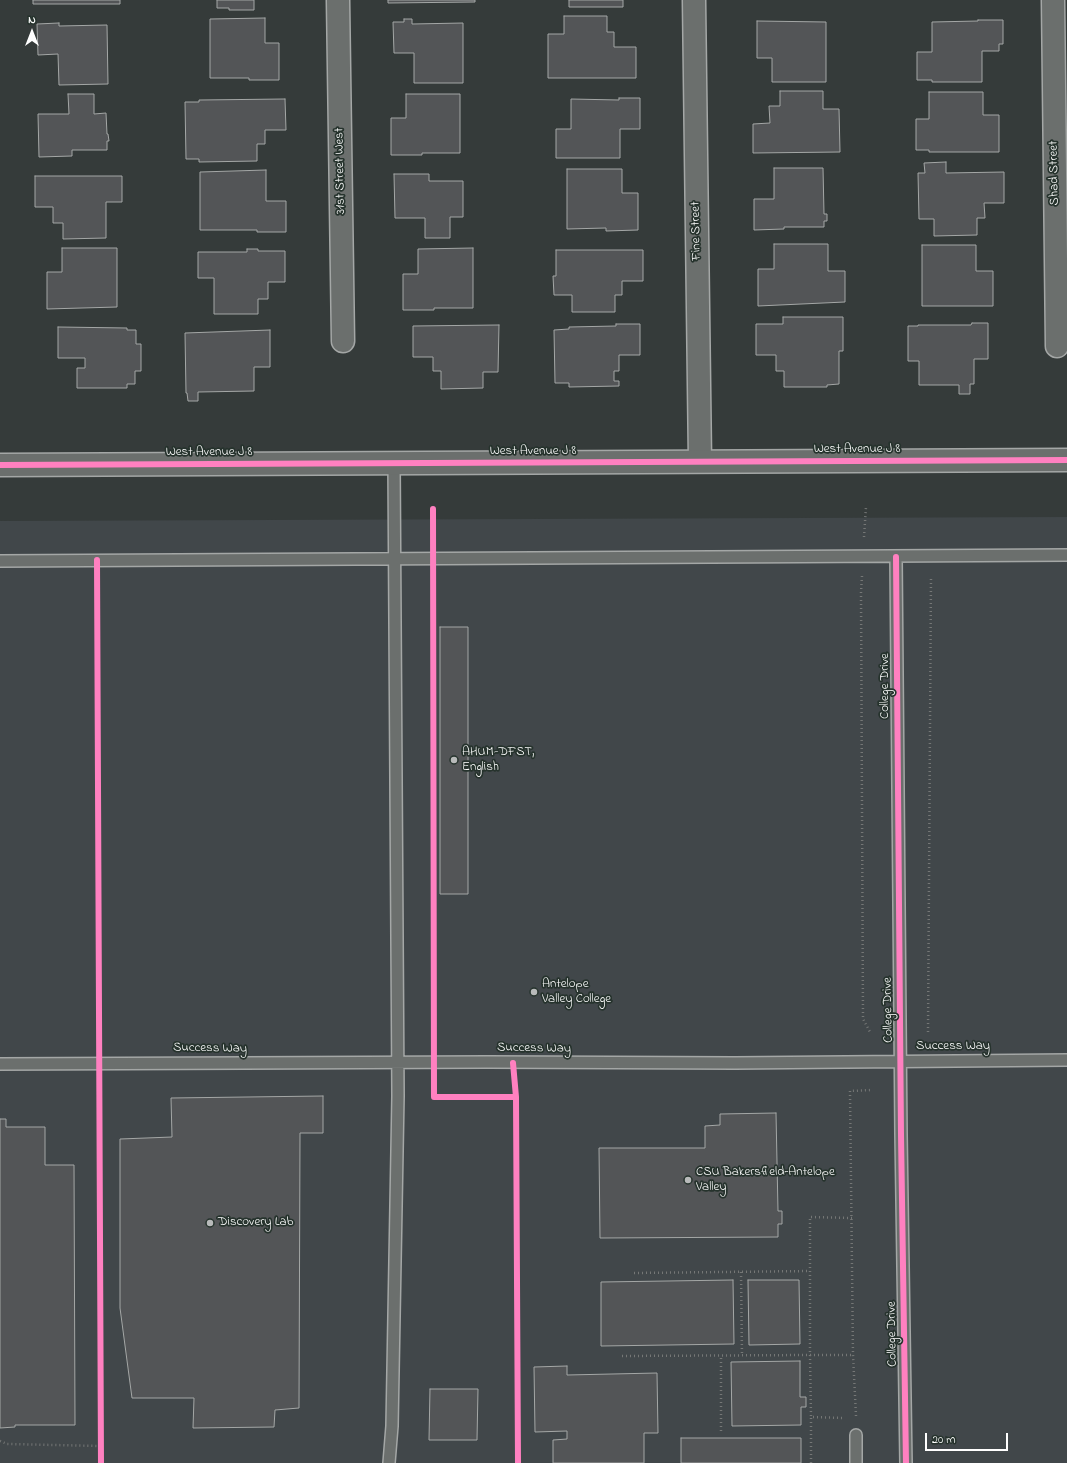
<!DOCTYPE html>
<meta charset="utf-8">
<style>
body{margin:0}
#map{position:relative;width:1067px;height:1463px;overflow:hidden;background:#353b3a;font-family:"Indie Flower",sans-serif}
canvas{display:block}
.north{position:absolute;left:12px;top:12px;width:40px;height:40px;-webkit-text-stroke:3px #26332d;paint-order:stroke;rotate:0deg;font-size:11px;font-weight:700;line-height:16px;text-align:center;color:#fff}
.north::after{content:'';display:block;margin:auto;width:14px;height:18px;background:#fff;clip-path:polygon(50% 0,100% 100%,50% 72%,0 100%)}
.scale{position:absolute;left:925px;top:1433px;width:83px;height:18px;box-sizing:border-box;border:2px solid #fff;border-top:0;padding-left:5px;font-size:12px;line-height:14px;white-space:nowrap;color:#fff;-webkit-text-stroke:3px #26332d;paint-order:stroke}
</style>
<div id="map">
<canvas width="1067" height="1463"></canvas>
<div class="north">N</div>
<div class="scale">20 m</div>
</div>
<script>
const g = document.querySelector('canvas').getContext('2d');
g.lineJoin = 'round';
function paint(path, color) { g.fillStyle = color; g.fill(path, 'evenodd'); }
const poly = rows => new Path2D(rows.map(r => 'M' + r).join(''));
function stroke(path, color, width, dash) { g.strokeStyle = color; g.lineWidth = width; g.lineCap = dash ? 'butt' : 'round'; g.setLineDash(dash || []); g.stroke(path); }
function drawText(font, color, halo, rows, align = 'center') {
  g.font = font + ' "Indie Flower",sans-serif'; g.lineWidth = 3.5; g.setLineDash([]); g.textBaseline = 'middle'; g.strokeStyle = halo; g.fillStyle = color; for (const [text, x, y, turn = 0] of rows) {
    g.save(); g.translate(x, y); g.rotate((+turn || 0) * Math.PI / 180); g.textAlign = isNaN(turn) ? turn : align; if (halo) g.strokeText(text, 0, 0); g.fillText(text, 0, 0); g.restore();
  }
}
const built = poly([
 [1067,517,1067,1463,0,1463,0,521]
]);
const building = poly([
 [33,0,120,0,120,4,33,4,33,0],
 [217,0,254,0,254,10,229,10,229,8,217,8,217,0],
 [388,0,475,0,475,2,388,3,388,0],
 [569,0,623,0,623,7,569,7,569,0],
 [564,16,607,16,607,32,614,32,614,47,636,47,636,78,548,78,548,34,564,34,564,16],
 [265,18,265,43,279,43,279,80,249,80,249,78,210,78,210,19,265,18],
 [404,19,412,19,412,24,463,23,463,83,414,83,414,53,394,53,393,22,404,22,404,19],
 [978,20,1003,20,1003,44,999,44,999,51,982,51,982,82,932,82,932,80,917,80,917,52,932,52,932,22,978,21,978,20],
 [757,21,826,22,826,82,772,82,772,58,757,58,757,21],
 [59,23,59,26,107,25,108,84,59,85,58,54,38,55,37,24,59,23],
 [780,91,823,91,823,109,839,109,840,152,753,153,753,124,770,123,769,106,780,106,780,91],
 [929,92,983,92,983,115,999,115,999,152,929,152,929,150,916,150,916,119,929,119,929,92],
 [68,94,94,94,94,114,106,113,107,134,108,134,109,141,107,141,107,150,72,150,72,156,39,157,38,114,69,114,68,94],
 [406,94,460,94,460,153,422,153,422,155,391,155,391,118,406,118,406,94],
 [619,98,640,98,640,129,620,129,620,158,556,158,556,129,571,129,571,99,619,100,619,98],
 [285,99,286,130,265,130,265,144,257,144,257,161,199,162,199,159,186,159,185,102,199,102,199,100,285,99],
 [946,162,946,173,1004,172,1004,203,984,203,985,218,977,218,977,235,934,236,934,219,919,219,918,173,925,173,924,163,946,162],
 [774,168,823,168,824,214,827,214,827,221,824,221,824,227,784,227,784,229,754,230,754,199,774,199,774,168],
 [567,169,622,169,622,193,638,193,638,230,606,231,606,228,567,229,567,169],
 [266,170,266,201,286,201,286,232,257,232,257,230,200,230,200,172,266,170],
 [394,174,429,174,429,181,463,181,463,217,450,217,450,238,425,238,425,218,395,218,394,174],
 [35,176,122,176,122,202,106,202,106,238,63,239,63,223,53,223,53,207,35,207,35,176],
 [774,244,828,244,828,271,845,271,845,302,758,306,758,269,774,269,774,244],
 [922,245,976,245,976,271,993,271,993,306,922,306,922,245],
 [62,248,117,248,117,307,47,309,47,272,62,272,62,248],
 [473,248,473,308,434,308,434,310,403,310,403,274,418,274,418,249,473,248],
 [247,249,258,249,258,251,285,251,285,282,268,282,268,299,258,299,258,314,214,314,214,278,198,278,198,252,247,252,247,249],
 [556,250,643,250,643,281,622,281,622,295,615,295,615,312,572,312,572,295,554,295,553,276,556,276,556,250],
 [783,317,843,317,843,351,839,351,839,384,827,385,827,387,784,387,784,371,776,371,776,355,756,355,756,324,783,324,783,317],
 [972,323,988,323,988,359,974,359,974,384,970,384,970,394,959,394,959,385,919,385,919,361,908,361,908,326,918,326,918,325,971,325,972,323],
 [616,324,640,324,640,355,619,355,619,371,614,371,614,381,619,381,619,386,569,387,569,383,555,383,554,330,569,329,569,327,616,326,616,324],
 [499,325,498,372,483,372,483,388,441,389,441,371,433,371,433,357,413,357,413,326,499,325],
 [58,327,127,328,127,330,136,330,136,344,141,344,141,371,135,371,135,384,127,384,127,388,77,388,77,368,85,368,85,358,58,358,58,327],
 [270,330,270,367,254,367,254,391,198,392,198,401,188,401,187,393,186,393,185,333,270,330],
 [440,627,468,627,468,894,440,894,440,627],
 [323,1096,323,1133,300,1133,299,1408,275,1410,274,1427,193,1428,194,1398,132,1398,120,1308,120,1139,172,1137,171,1098,323,1096],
 [776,1113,778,1211,782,1211,782,1224,778,1224,778,1237,600,1238,599,1148,705,1148,705,1126,720,1125,720,1114,776,1113],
 [0,1119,6,1119,6,1127,45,1127,45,1165,74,1165,75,1425,15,1425,15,1427,0,1428,0,1119],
 [733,1280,734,1344,601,1346,601,1282,733,1280],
 [748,1280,799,1280,800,1344,749,1345,748,1280],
 [800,1361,800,1397,806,1397,806,1407,801,1407,801,1425,732,1426,731,1362,800,1361],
 [567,1366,567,1375,657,1373,658,1433,644,1433,644,1463,553,1463,553,1440,567,1439,567,1431,535,1432,534,1367,567,1366],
 [430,1389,478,1389,477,1440,429,1440,430,1389],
 [681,1438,801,1438,801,1463,681,1463,681,1438]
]);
const path = poly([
 [864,537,866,507],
 [862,576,861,592,863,1019,870,1032],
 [928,1032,931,576],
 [852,1218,810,1217,810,1355,853,1355],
 [741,1272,742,1356],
 [634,1273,810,1271],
 [622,1356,810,1355,811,1417],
 [856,1416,853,1355,850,1091,872,1090],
 [721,1431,721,1356],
 [0,1441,7,1444,101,1446],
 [811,1463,811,1417,845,1418]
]);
const lane = poly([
 [896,557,901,1134,906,1463],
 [0,561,1067,555],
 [0,1064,487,1062,735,1063,1067,1060],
 [856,1435,856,1463],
 [389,1463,392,1426,398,1096,394,463]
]);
const street = poly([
 [338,0,343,341],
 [694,0,700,461],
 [1053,0,1057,346]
]);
const secondary = poly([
 [0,465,1067,460]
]);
const cycleway = poly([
 [0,465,1067,460],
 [433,509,434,1097,516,1097],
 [896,557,901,1134,906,1463],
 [97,560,101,1463],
 [513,1063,516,1097,518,1463]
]);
const markers = [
 [454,760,4,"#b8baba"],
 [534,992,4,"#b8baba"],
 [688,1180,4,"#b8baba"],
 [210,1223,4,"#b8baba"]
];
const streetNames = [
 ["31st Street West",341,171,-91],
 ["Shad Street",1055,173,-91],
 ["Fine Street",697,231,-91],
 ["West Avenue J 8",857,450],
 ["West Avenue J 8",533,452],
 ["West Avenue J 8",209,453],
 ["College Drive",886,686,-90],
 ["College Drive",889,1010,-91],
 ["Success Way",953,1047],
 ["Success Way",210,1049,1],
 ["Success Way",534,1049,1],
 ["College Drive",893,1334,-91]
];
const poiNames = [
 ["AHUM-DFST,",462,753],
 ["English",462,768],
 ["Antelope",542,985],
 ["Valley College",542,1000],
 ["CSU Bakersfield–Antelope",696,1173],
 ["Valley",696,1188],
 ["Discovery Lab",218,1223]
];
paint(built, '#41474a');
paint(building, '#535557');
stroke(building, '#a4a7a6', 1);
stroke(lane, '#a4a7a6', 14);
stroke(street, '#a4a7a6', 25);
stroke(secondary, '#a4a7a6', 25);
stroke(path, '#757776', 2.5, [1, 3]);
stroke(lane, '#6b6f6d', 11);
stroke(street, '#6b6f6d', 22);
stroke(secondary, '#6b6f6d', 22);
stroke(cycleway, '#ff80c0', 6);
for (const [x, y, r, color] of markers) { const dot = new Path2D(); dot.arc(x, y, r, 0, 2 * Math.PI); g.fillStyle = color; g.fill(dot); stroke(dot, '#26332d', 1.5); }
drawText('13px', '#fff', '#26332d', streetNames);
drawText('13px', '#fff', '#26332d', poiNames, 'left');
</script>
